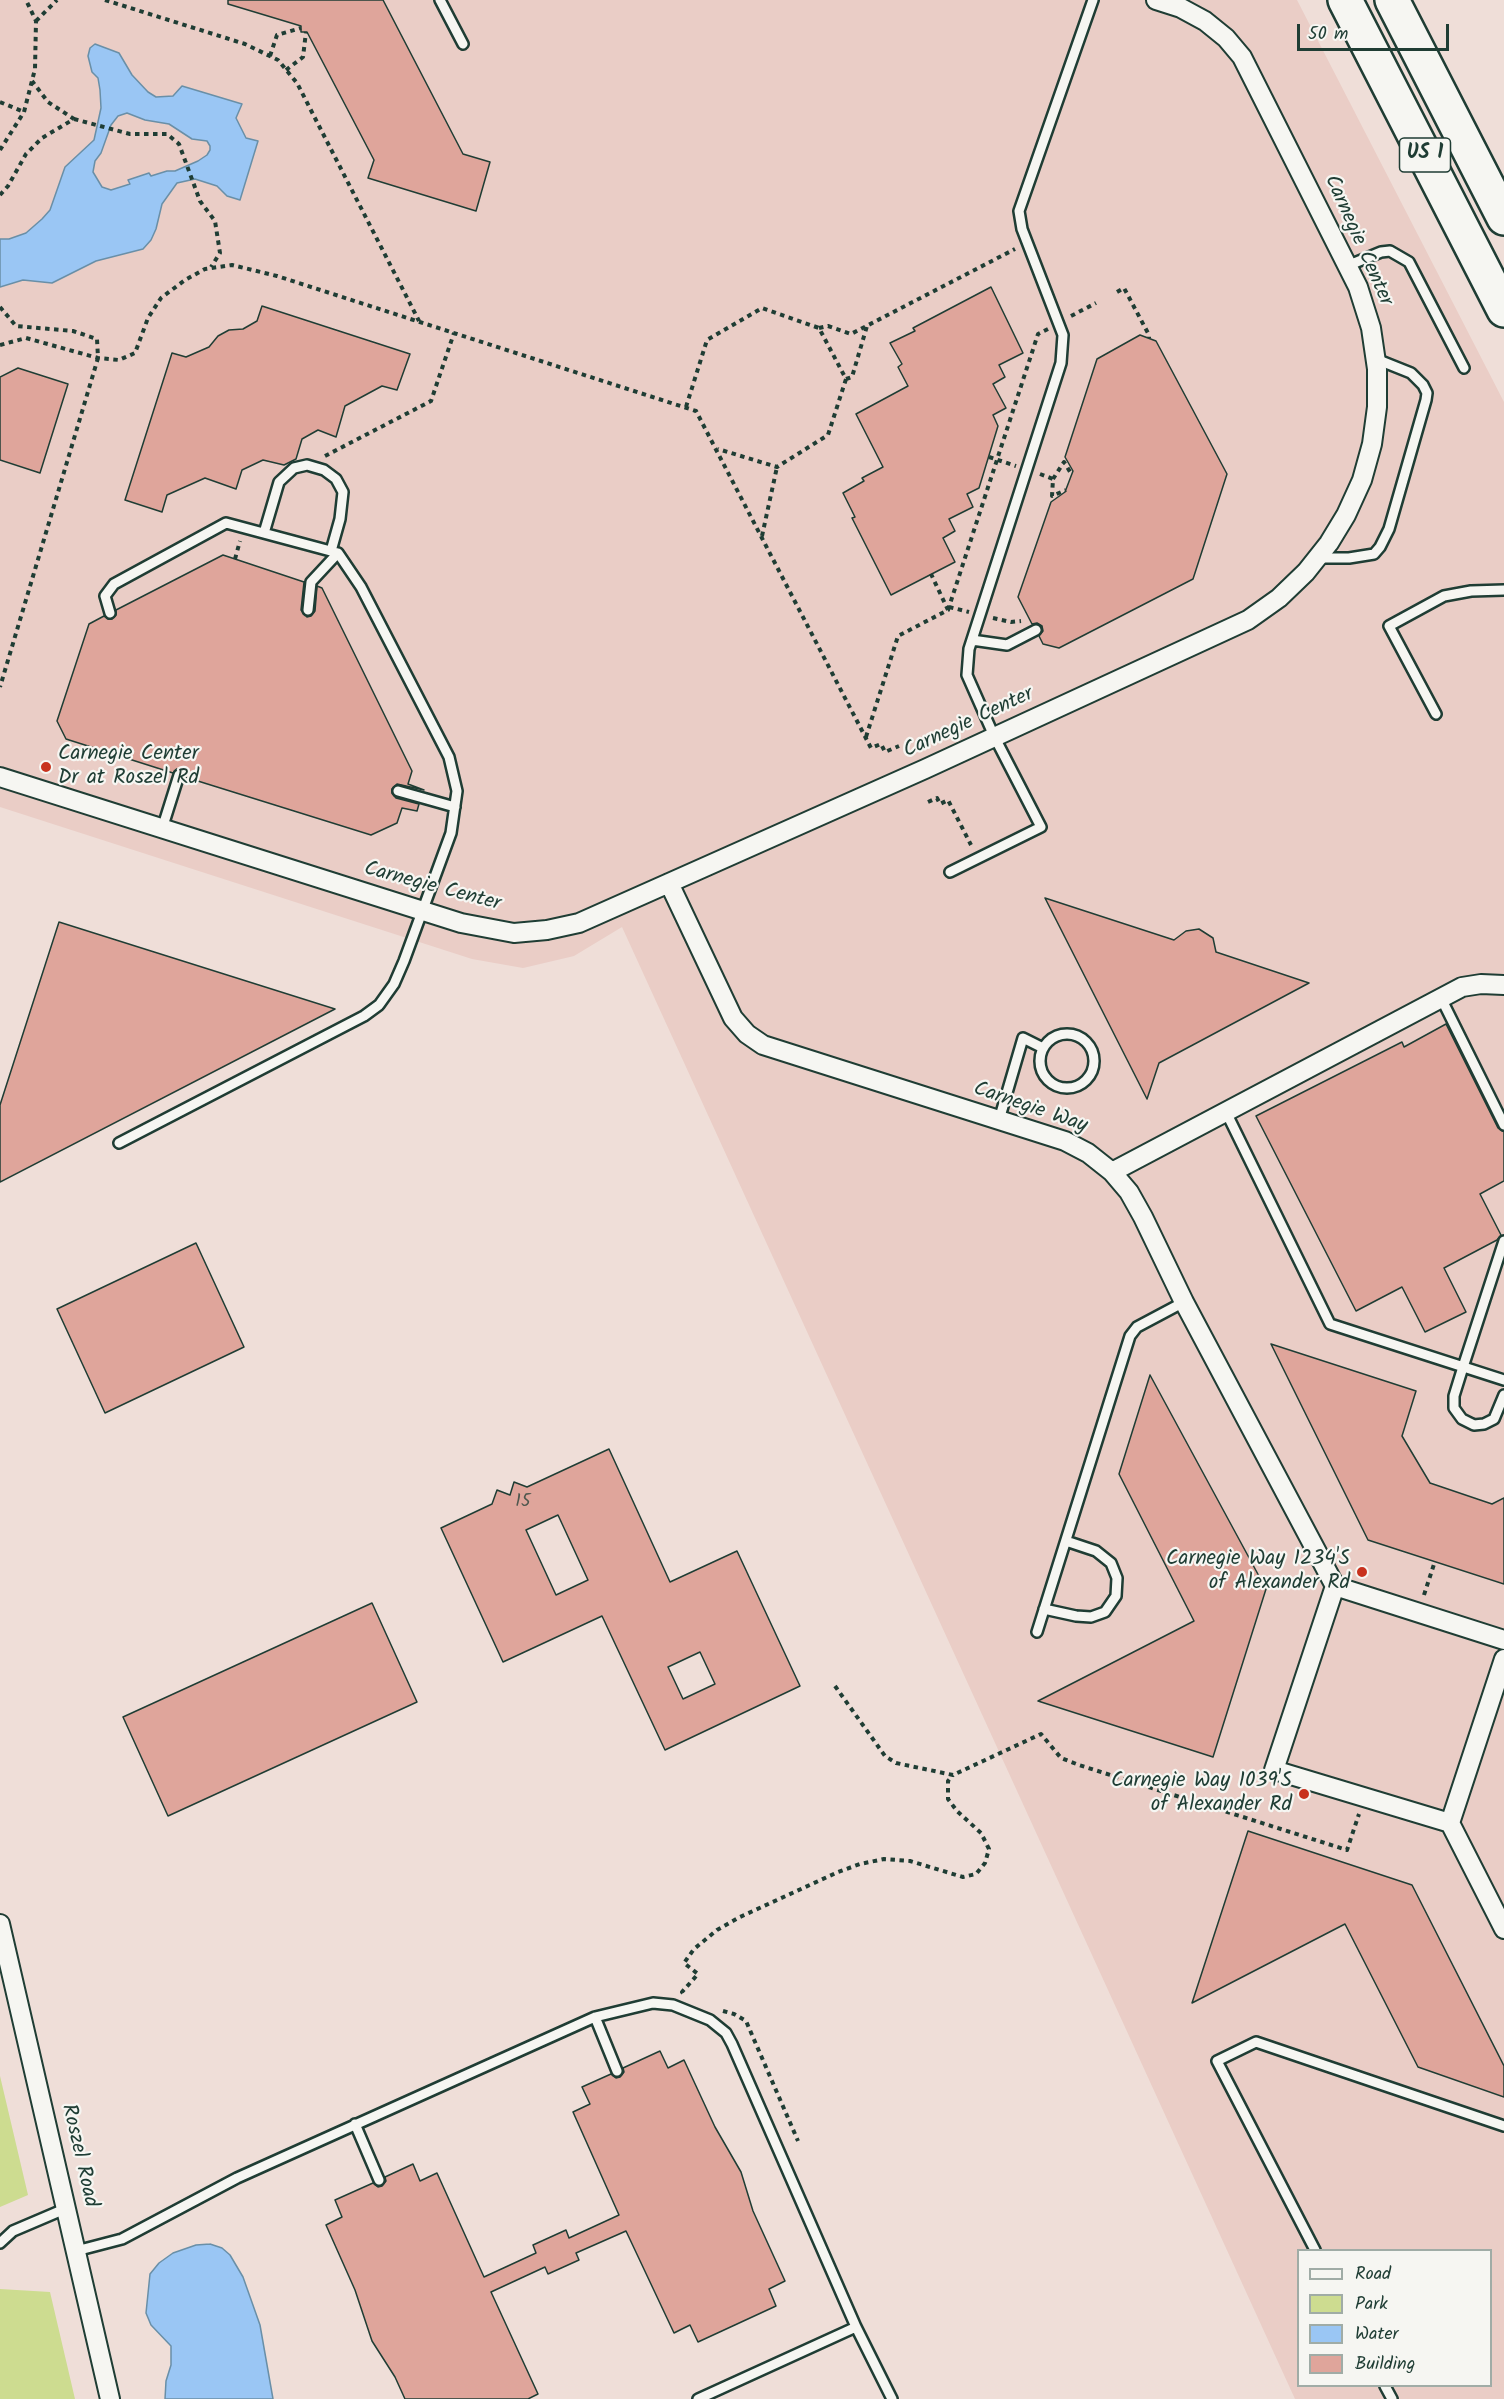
<!DOCTYPE html>
<style>
body{margin:0}
#map{position:relative;width:1504px;height:2399px;overflow:hidden;background:#efded8;font-family:Kalam,sans-serif}
canvas{display:block}
.legend{position:absolute;left:1297px;top:2249px;width:195px;height:138px;box-sizing:border-box;background:#f6f6f2;border:2px solid #a0aca6;margin:0;padding:8px 10px;list-style:none;font-size:18px;color:#1f3d34}
.legend li{display:flex;align-items:center;gap:12px;height:30px}
.legend b{width:30px;border:2px solid #a0aca6}
.scale{position:absolute;left:1297px;top:24px;width:152px;height:27px;box-sizing:border-box;border:3px solid #1f3d34;border-top:0;padding-left:8px;font-size:18px;line-height:21px;white-space:nowrap;color:#1f3d34;-webkit-text-stroke:4px #f6f6f2;paint-order:stroke}
</style>
<div id="map">
<canvas width="1504" height="2399"></canvas>
<ul class="legend">
<li><b style="height:8px;background:#f6f6f2"></b>Road</li>
<li><b style="height:16px;background:#cddc90"></b>Park</li>
<li><b style="height:16px;background:#9ac6f4"></b>Water</li>
<li><b style="height:16px;background:#dfa59b"></b>Building</li>
</ul>
<div class="scale">50 m</div>
</div>
<script>
const g = document.querySelector('canvas').getContext('2d');
g.lineJoin = 'round';
function paint(path, color) { g.fillStyle = color; g.fill(path, 'evenodd'); }
const poly = rows => new Path2D(rows.map(r => 'M' + r).join(''));
function stroke(path, color, width, dash) { g.strokeStyle = color; g.lineWidth = width; g.lineCap = dash ? 'butt' : 'round'; g.setLineDash(dash || []); g.stroke(path); }
function drawText(font, color, halo, rows, align = 'center') {
  g.font = font + ' Kalam,sans-serif'; g.lineWidth = 4.5; g.setLineDash([]); g.textBaseline = 'middle'; g.strokeStyle = halo; g.fillStyle = color; for (const [text, x, y, turn = 0] of rows) {
    g.save(); g.translate(x, y); g.rotate((+turn || 0) * Math.PI / 180); g.textAlign = isNaN(turn) ? turn : align; if (halo) g.strokeText(text, 0, 0); g.fillText(text, 0, 0); g.restore();
  }
}
const built = poly([
 [0,0,1297,0,1504,402,1504,2399,1295,2399,622,927,574,956,523,968,472,959,0,807],
 [1298,2250,1490,2250,1490,2386,1298,2386]
]);
const green = poly([
 [0,2076,28,2195,0,2207],
 [0,2289,50,2292,75,2399,0,2399]
]);
const water = poly([
 [95,44,119,53,132,75,148,92,156,97,173,96,182,86,242,104,236,118,246,138,258,141,240,200,227,196,217,186,195,179,177,183,162,204,156,229,151,240,143,249,96,261,52,283,23,280,0,287,0,239,9,239,26,233,42,219,50,210,65,167,94,140,101,108,100,90,98,78,92,72,88,56,90,48,95,44],
 [127,113,145,120,169,124,192,139,207,141,210,146,210,150,207,155,198,161,175,171,167,171,151,176,149,173,128,180,130,184,111,190,102,187,93,172,95,161,101,153,111,125,118,116,127,113],
 [210,2244,222,2248,230,2255,243,2277,260,2325,273,2399,165,2399,166,2381,171,2365,171,2346,151,2325,146,2313,150,2274,159,2263,173,2253,196,2245,210,2244]
]);
const building = poly([
 [228,0,383,0,463,154,490,162,476,211,368,178,374,160,307,32,301,32,301,26,228,4,228,0],
 [991,287,1023,353,999,365,1005,377,993,384,1006,408,993,415,998,426,979,488,967,494,973,507,949,519,955,531,943,538,955,562,891,595,852,518,855,517,843,493,864,481,862,478,883,467,856,414,908,386,898,367,902,364,890,343,915,331,913,328,991,287],
 [262,306,410,354,397,390,382,386,345,406,336,437,318,430,302,439,296,459,284,465,263,460,242,470,236,489,205,478,167,495,162,512,125,500,172,353,186,357,209,347,218,336,229,330,243,329,257,321,262,306],
 [1140,335,1156,341,1227,474,1193,579,1059,648,1043,644,1039,636,1043,631,1042,626,1037,623,1032,624,1018,597,1051,502,1065,492,1073,471,1065,457,1097,359,1140,335],
 [18,368,68,384,40,473,0,460,0,377,18,368],
 [223,555,304,582,301,610,307,617,311,616,315,611,317,586,322,588,412,771,408,784,424,790,397,784,392,789,392,793,396,798,419,804,417,811,402,808,397,823,371,835,185,777,182,769,177,769,173,773,66,739,57,721,89,624,104,616,108,619,112,619,116,615,116,610,223,555],
 [1045,898,1174,940,1186,931,1199,929,1213,938,1216,952,1309,983,1159,1063,1147,1099,1045,898],
 [59,922,335,1009,0,1182,0,1105,59,922],
 [1446,1024,1498,1128,1504,1132,1504,1181,1480,1194,1501,1235,1497,1240,1444,1268,1466,1312,1425,1332,1402,1287,1356,1311,1256,1116,1402,1042,1404,1047,1446,1024],
 [196,1243,244,1347,105,1413,57,1309,196,1243],
 [1271,1344,1416,1391,1402,1436,1430,1483,1492,1504,1504,1498,1504,1584,1368,1540,1271,1344],
 [1150,1375,1266,1589,1213,1757,1038,1701,1194,1621,1119,1474,1150,1375],
 [609,1449,670,1582,737,1551,800,1686,665,1750,602,1616,503,1662,441,1528,492,1504,497,1490,510,1495,514,1482,527,1487,609,1449],
 [558,1515,588,1580,556,1595,526,1530,558,1515],
 [700,1652,715,1684,683,1699,668,1667,700,1652],
 [372,1603,417,1702,168,1816,123,1717,372,1603],
 [1248,1831,1412,1885,1504,2066,1504,2097,1418,2067,1345,1924,1192,2003,1248,1831],
 [660,2051,668,2068,684,2060,715,2127,741,2172,753,2211,785,2281,769,2289,776,2306,698,2342,690,2325,674,2333,626,2231,576,2253,579,2260,548,2274,545,2267,491,2292,538,2394,528,2399,405,2399,395,2377,372,2341,355,2290,326,2225,342,2217,335,2200,373,2183,378,2187,382,2186,386,2181,385,2177,413,2164,420,2181,437,2173,484,2277,536,2253,533,2245,566,2230,569,2238,619,2215,573,2112,590,2104,582,2087,611,2074,616,2078,620,2077,624,2072,623,2068,660,2051]
]);
const path = poly([
 [105,0,245,44,278,60,297,83,419,321],
 [36,21,57,0],
 [270,56,277,35,301,28],
 [286,70,303,57,306,32],
 [0,102,24,112],
 [74,119,130,134,167,134,179,144,200,201,215,221,220,253,211,267],
 [0,150,24,112,35,69,36,21,26,0],
 [0,195,8,186,26,154,42,138,74,119,48,102,32,81],
 [1117,292,1124,288,1149,335,1149,338],
 [0,307,16,326,73,331,97,339,98,358,0,687],
 [1071,316,1096,303],
 [819,328,828,326,851,334,1015,249],
 [0,345,26,338,98,358,119,360,135,353,148,318,161,298,185,280,205,269,232,265,277,276,696,411,871,748,881,744,885,752,899,746],
 [846,379,852,377,867,326],
 [686,407,707,340,762,308,819,328,846,379,828,435,777,467,718,449],
 [325,456,431,401,454,333],
 [989,457,1016,466],
 [1040,474,1053,479,1052,496,1066,490],
 [1053,479,1064,462,1072,475],
 [762,536,777,467],
 [235,559,240,541],
 [949,607,969,612],
 [948,610,1038,334,1048,329],
 [993,618,1011,622,1021,621],
 [866,737,898,636,948,610,931,574],
 [928,802,937,798,940,804,948,800,971,845],
 [1424,1595,1435,1561],
 [835,1686,885,1756,896,1763,953,1775,1041,1734,1061,1758,1079,1765,1347,1850,1359,1814],
 [683,1993,682,1992,698,1974,684,1963,694,1949,717,1930,740,1917,838,1872,860,1864,884,1859,910,1861,963,1877,976,1874,985,1863,989,1849,981,1833,957,1811,948,1799,948,1781,953,1775],
 [723,2011,734,2014,746,2021,798,2141]
]);
const lane = poly([
 [440,0,463,44],
 [1347,266,1381,252,1390,251,1409,262,1464,368],
 [264,533,279,482,294,468,307,465,324,470,336,479,343,492,340,519,331,551],
 [1317,558,1349,558,1374,554,1380,547,1389,529,1426,400,1427,393,1423,385,1411,373,1376,359],
 [308,610,311,582,338,553],
 [110,613,105,596,114,584,226,523,338,553,361,587,449,757,457,791,451,833,404,961,394,984,379,1005,364,1016,119,1143],
 [972,640,1007,645,1036,630],
 [1436,714,1389,626,1444,596,1471,591,1504,590],
 [398,791,455,807],
 [162,829,179,775],
 [950,872,1041,827,994,736,967,675,969,649,1061,363,1063,335,1022,229,1019,211,1093,0],
 [1441,998,1504,1125],
 '1040 1061a27 27 0 1 1 54 0a27 27 0 1 1-54 0Z',
 [1226,1112,1330,1324,1504,1380],
 [999,1120,1023,1038,1043,1048],
 [1504,1241,1463,1367,1454,1396,1454,1408,1462,1419,1474,1425,1484,1424,1494,1419,1504,1395],
 [1044,1609,1076,1616,1091,1617,1105,1612,1116,1596,1117,1578,1111,1563,1096,1551,1066,1541],
 [1037,1632,1130,1336,1137,1327,1184,1302],
 [595,2017,617,2071],
 [355,2124,379,2180],
 [0,2243,13,2231,67,2208],
 [1315,2250,1217,2061,1256,2042,1504,2126],
 [76,2251,122,2239,237,2178,595,2017,653,2003,673,2005,710,2020,726,2033,732,2044,856,2327,892,2399],
 [1385,2386,1392,2399],
 [698,2399,856,2327]
]);
const street = poly([
 [0,777,461,923,514,933,547,930,579,923,669,883,925,769,1248,620,1279,598,1306,572,1329,543,1346,515,1362,480,1372,444,1377,407,1377,369,1371,328,1358,287,1242,57,1226,38,1205,21,1181,8,1156,0],
 [669,883,733,1018,747,1034,763,1045,1065,1141,1088,1153,1112,1172,1129,1192,1143,1217,1184,1302,1335,1586],
 [1112,1172,1462,987,1481,984,1504,985],
 [1335,1586,1274,1770,1450,1823],
 [1335,1586,1504,1640],
 [1504,1659,1450,1823,1504,1929],
 [0,1924,110,2399]
]);
const highway = poly([
 [1345,0,1504,310],
 [1392,0,1504,218]
]);
const markers = [
 [46,767,6,"#c8321e"],
 [1362,1572,6,"#c8321e"],
 [1304,1794,6,"#c8321e"]
];
const numberNames = [
 ["15",523,1503]
];
const shields = [
 [1425,155,51]
];
const shieldNames = [
 ["US 1",1425,155]
];
const streetNames = [
 ["Carnegie Center",1357,241,66],
 ["Carnegie Center",969,724,-25],
 ["Carnegie Center",432,888,15],
 ["Carnegie Way",1030,1109,19],
 ["Roszel Road",78,2156,77]
];
const poiNames = [
 ["Carnegie Center",58,755,"left"],
 ["Dr at Roszel Rd",58,779,"left"],
 ["Carnegie Way 1234'S",1350,1560],
 ["of Alexander Rd",1350,1584],
 ["Carnegie Way 1039'S",1292,1782],
 ["of Alexander Rd",1292,1806]
];
paint(built, '#eacdc6');
paint(green, '#cddc90');
paint(water, '#9ac6f4');
stroke(water, '#698fa7', 1.5);
paint(building, '#dfa59b');
stroke(building, '#1f3d34', 1.5);
stroke(lane, '#1f3d34', 14);
stroke(street, '#1f3d34', 22);
stroke(highway, '#1f3d34', 38);
stroke(path, '#1f3d34', 4, [4.5, 4.5]);
stroke(lane, '#f6f6f2', 9);
stroke(street, '#f6f6f2', 18);
stroke(highway, '#f6f6f2', 33);
for (const [x, y, r, color] of markers) { const dot = new Path2D(); dot.arc(x, y, r, 0, 2 * Math.PI); g.fillStyle = color; g.fill(dot); stroke(dot, '#f6f6f2', 2); }
drawText('18px', '#4f574e', null, numberNames);
for (const [x, y, w] of shields) { const box = new Path2D(); box.roundRect(x - w / 2, y - 17, w, 34, 4.5); g.fillStyle = '#f6f6f2'; g.fill(box); stroke(box, '#1f3d34', 1.5); }
drawText('bold 20px', '#1f3d34', null, shieldNames);
drawText('21px', '#1f3d34', '#f6f6f2', streetNames);
drawText('21px', '#1f3d34', '#f6f6f2', poiNames, 'right');
</script>
